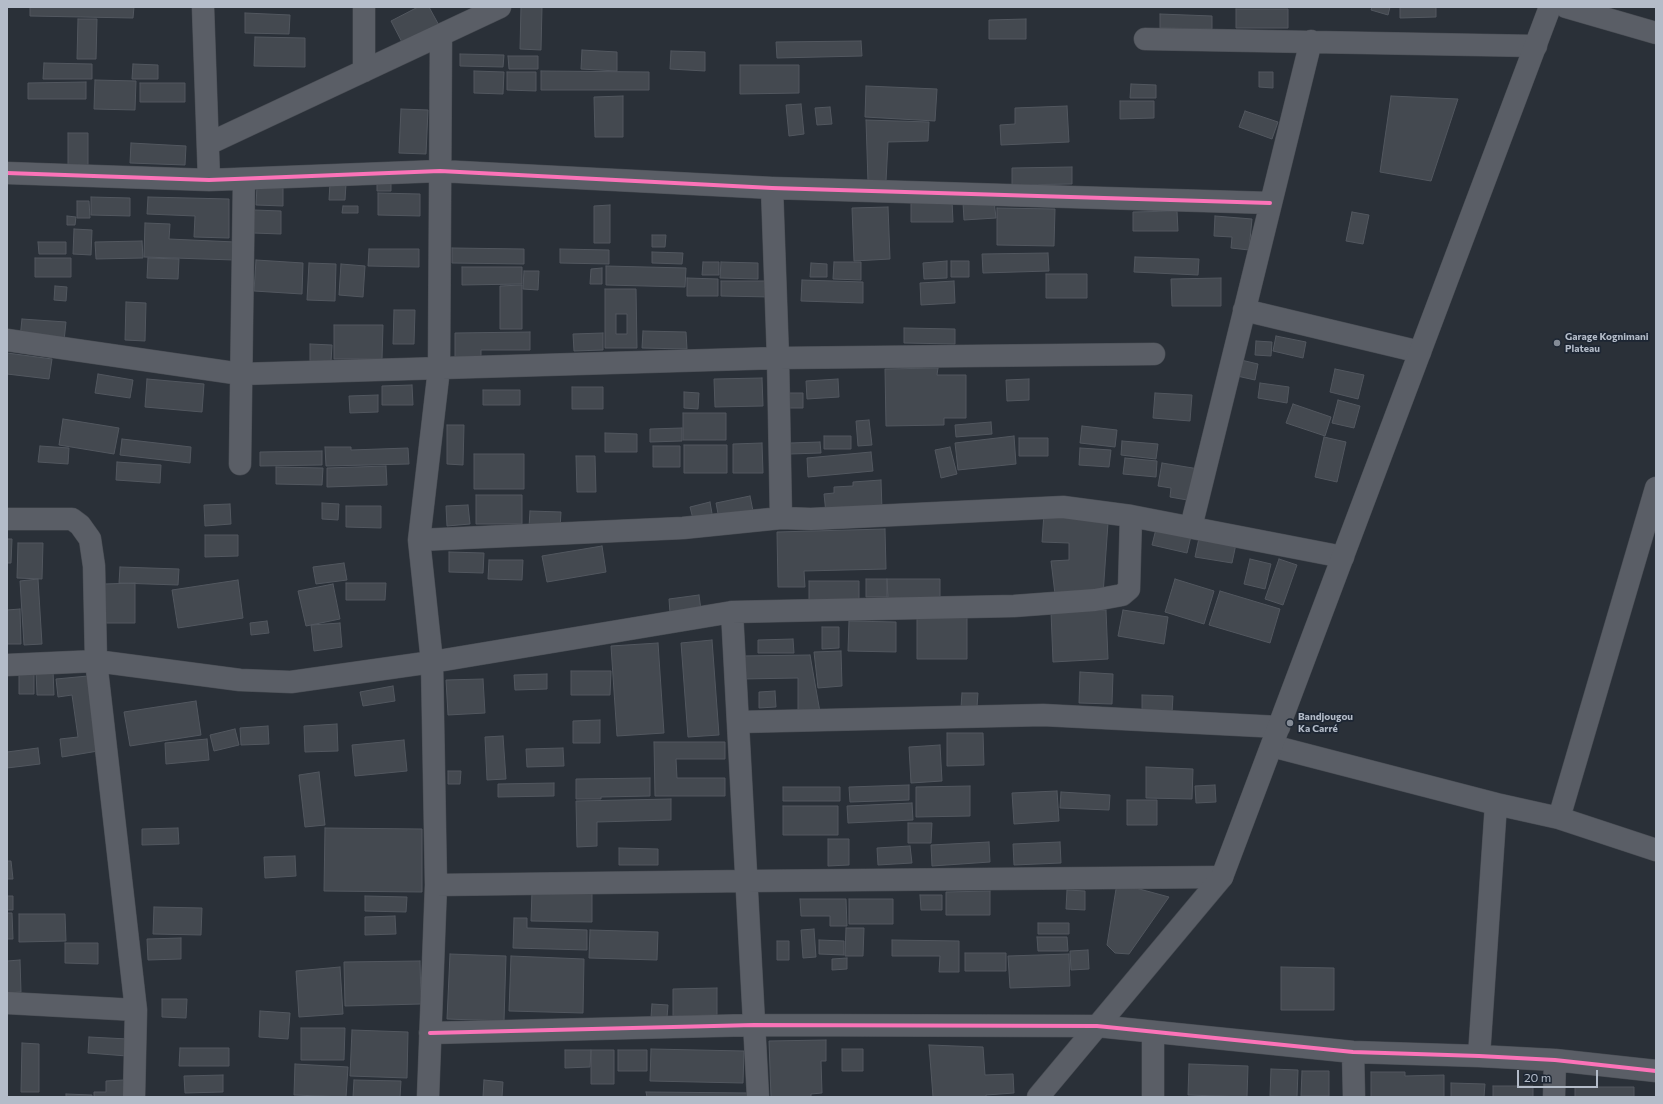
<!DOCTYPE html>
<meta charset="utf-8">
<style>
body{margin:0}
#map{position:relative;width:1663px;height:1104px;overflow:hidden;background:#2a3038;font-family:Commissioner,sans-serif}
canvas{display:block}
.frame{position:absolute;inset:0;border:8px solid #b4bcc9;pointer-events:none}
.scale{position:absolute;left:1517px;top:1070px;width:81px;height:18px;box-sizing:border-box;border:2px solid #b4bcc9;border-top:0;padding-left:5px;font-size:12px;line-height:14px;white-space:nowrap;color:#b4bcc9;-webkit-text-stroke:3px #1d2633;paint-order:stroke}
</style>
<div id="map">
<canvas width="1663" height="1104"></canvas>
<div class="frame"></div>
<div class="scale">20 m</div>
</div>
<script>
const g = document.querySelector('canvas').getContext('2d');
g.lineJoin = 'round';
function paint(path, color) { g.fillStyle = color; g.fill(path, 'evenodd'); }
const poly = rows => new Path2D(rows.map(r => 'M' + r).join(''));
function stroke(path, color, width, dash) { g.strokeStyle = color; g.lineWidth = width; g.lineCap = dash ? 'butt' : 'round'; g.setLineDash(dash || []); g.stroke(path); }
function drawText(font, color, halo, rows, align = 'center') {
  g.font = font + ' Commissioner,sans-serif'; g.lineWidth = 3.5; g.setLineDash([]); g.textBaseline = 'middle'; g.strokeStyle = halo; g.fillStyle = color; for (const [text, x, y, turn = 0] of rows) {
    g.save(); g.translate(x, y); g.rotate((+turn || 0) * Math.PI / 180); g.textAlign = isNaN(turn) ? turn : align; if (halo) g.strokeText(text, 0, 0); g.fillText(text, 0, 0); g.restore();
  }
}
const building = poly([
 [30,7,134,7,133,18,30,16,30,7],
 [418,7,429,7,441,29,405,48,391,21,418,7],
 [521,7,542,7,541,50,520,49,521,7],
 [1372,7,1390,7,1388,15,1371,10,1372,7],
 [1400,7,1436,7,1436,17,1400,18,1400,7],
 [1236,9,1288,9,1288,28,1236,28,1236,9],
 [245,13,290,15,289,34,245,33,245,13],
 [1160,14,1212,16,1212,29,1160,28,1160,14],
 [78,19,97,19,96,59,77,59,78,19],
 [1026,19,1026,39,989,39,989,20,1026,19],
 [255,37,305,38,305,67,254,66,255,37],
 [861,41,862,56,777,58,776,42,861,41],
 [582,50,617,52,617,71,581,69,582,50],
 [671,51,705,52,705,71,670,69,671,51],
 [460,54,504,55,503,67,460,66,460,54],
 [508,56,538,56,538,69,509,69,508,56],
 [44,63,92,64,92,79,43,79,44,63],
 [133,64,158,65,158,79,132,79,133,64],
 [740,65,799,65,799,93,740,94,740,65],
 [474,71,504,72,503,94,474,93,474,71],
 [541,71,649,72,649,90,541,90,541,71],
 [507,72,536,72,536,91,507,90,507,72],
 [1259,72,1273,72,1273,88,1259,87,1259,72],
 [95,80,136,81,135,110,94,109,95,80],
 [86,82,86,99,28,99,28,83,86,82],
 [140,83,185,83,185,102,140,102,140,83],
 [1131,84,1156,85,1156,98,1130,98,1131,84],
 [866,86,937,89,935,121,865,117,866,86],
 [623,96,623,137,595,137,594,97,623,96],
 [1391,96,1458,99,1431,181,1380,172,1391,96],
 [1120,101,1154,101,1154,118,1120,119,1120,101],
 [801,104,804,134,789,136,786,105,801,104],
 [1067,106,1069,142,1001,145,1000,125,1015,124,1015,108,1067,106],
 [830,107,832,124,817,125,815,108,830,107],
 [401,109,428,110,426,154,399,153,401,109],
 [1245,111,1278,122,1272,139,1239,127,1245,111],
 [866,120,929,122,928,141,888,142,886,181,868,182,866,120],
 [68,133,88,133,88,167,68,168,68,133],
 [131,143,186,146,185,165,130,163,131,143],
 [1072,167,1072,184,1012,185,1012,168,1072,167],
 [377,182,391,183,391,191,377,191,377,182],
 [330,183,346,184,345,200,329,200,330,183],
 [257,186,283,187,283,206,256,205,257,186],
 [378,193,420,194,420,216,378,215,378,193],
 [91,197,130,198,130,216,91,215,91,197],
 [148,197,229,199,229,238,194,237,195,216,147,214,148,197],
 [77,201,89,201,90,218,77,218,77,201],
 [911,201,952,201,953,222,911,222,911,201],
 [994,201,996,218,964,220,963,203,994,201],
 [610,205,610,243,594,243,594,206,610,205],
 [343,206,358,206,358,213,342,213,343,206],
 [888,207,890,259,854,261,852,208,888,207],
 [997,208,1055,209,1054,246,997,245,997,208],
 [254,210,281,211,281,234,253,233,254,210],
 [1177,211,1178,231,1133,231,1133,212,1177,211],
 [1352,212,1369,215,1363,244,1346,241,1352,212],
 [67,216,76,217,75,225,67,225,67,216],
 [1215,216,1252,219,1249,250,1231,248,1232,237,1214,236,1215,216],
 [145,223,170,224,169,239,235,242,234,260,144,257,145,223],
 [74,229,92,230,91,255,73,254,74,229],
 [652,235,666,235,665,247,652,247,652,235],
 [142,241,143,258,96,259,95,242,142,241],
 [38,242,66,242,66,254,39,254,38,242],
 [452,248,524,249,524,264,452,263,452,248],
 [369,249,419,249,419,267,368,266,369,249],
 [560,249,609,250,609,264,560,263,560,249],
 [652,252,683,253,682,264,652,263,652,252],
 [1048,253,1049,271,983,273,982,254,1048,253],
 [1135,257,1199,259,1198,275,1134,272,1135,257],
 [35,258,71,258,71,277,35,277,35,258],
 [148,258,179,259,178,279,147,278,148,258],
 [256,260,303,263,302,294,254,291,256,260],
 [947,261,947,278,924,279,923,263,947,261],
 [951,261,969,261,969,277,951,277,951,261],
 [703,262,719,262,719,275,702,275,703,262],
 [721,262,758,263,758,279,720,278,721,262],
 [834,262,861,262,861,280,833,279,834,262],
 [309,263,336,264,335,301,307,300,309,263],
 [811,263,827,264,827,277,810,277,811,263],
 [341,264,365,266,363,297,339,295,341,264],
 [606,266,686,268,685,287,606,285,606,266],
 [462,267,522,267,522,284,462,285,462,267],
 [602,268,602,284,590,284,591,269,602,268],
 [524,271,539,271,538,290,523,289,524,271],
 [1046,274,1087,274,1087,298,1046,298,1046,274],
 [687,278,718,279,718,296,687,296,687,278],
 [1221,278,1221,306,1172,306,1171,279,1221,278],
 [802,280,863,282,863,303,801,301,802,280],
 [721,281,770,281,771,297,721,296,721,281],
 [954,281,955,303,921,305,920,283,954,281],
 [522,285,522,329,500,329,500,286,522,285],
 [55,286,67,287,66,301,54,300,55,286],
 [605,289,636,289,637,348,605,348,605,289],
 [616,314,627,314,627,334,616,334,616,314],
 [126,302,146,303,145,341,125,340,126,302],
 [394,310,415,310,414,344,393,344,394,310],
 [22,319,66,322,64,341,20,338,22,319],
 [334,325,383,325,382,359,334,359,334,325],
 [904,328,955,329,955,344,904,343,904,328],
 [643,331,686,332,687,349,642,348,643,331],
 [530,332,530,350,481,350,481,360,455,360,455,333,530,332],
 [603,333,603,350,574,351,573,334,603,333],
 [1276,336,1306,342,1303,358,1273,351,1276,336],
 [1256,341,1272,342,1271,356,1255,355,1256,341],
 [310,344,332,345,331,362,310,361,310,344],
 [7,353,52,359,49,379,7,374,7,353],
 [1241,360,1258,364,1255,380,1237,376,1241,360],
 [938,368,937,375,966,375,966,418,944,418,944,425,886,426,885,369,938,368],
 [1335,369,1364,375,1358,399,1330,392,1335,369],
 [98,374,133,380,130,398,95,393,98,374],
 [762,378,763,406,715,407,714,379,762,378],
 [147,379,204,384,202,412,145,407,147,379],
 [838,379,839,397,807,399,806,381,838,379],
 [1029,379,1029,400,1007,401,1006,380,1029,379],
 [1260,383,1289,387,1287,403,1258,398,1260,383],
 [412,385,413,405,382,405,382,386,412,385],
 [572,387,603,387,603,409,572,409,572,387],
 [483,390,520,390,520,405,483,405,483,390],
 [684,392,699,393,698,409,684,408,684,392],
 [785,393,803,393,803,408,785,408,785,393],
 [1155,393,1192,395,1190,421,1153,418,1155,393],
 [378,395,378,412,350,413,349,396,378,395],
 [1338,400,1360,406,1354,428,1332,423,1338,400],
 [1293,404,1331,417,1325,436,1286,423,1293,404],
 [683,413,726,413,726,440,683,440,683,413],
 [63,419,119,428,114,454,59,445,63,419],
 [869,420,872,445,858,446,856,421,869,420],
 [991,422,992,434,956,437,955,425,991,422],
 [447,425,464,425,463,465,447,464,447,425],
 [1082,426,1117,430,1115,447,1080,443,1082,426],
 [682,428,682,441,650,442,650,429,682,428],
 [605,433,637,434,637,452,605,452,605,433],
 [824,436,851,436,851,449,824,449,824,436],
 [1014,436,1016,464,958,470,955,443,1014,436],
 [1324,437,1346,442,1337,482,1315,477,1324,437],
 [1019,438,1048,438,1048,456,1019,456,1019,438],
 [122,439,191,447,190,463,120,455,122,439],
 [1122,441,1158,444,1156,459,1121,455,1122,441],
 [820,442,821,453,790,454,790,443,820,442],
 [762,443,763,473,733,473,733,444,762,443],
 [684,445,727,445,727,473,684,473,684,445],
 [40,446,69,448,68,464,38,462,40,446],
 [653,446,680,446,680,467,653,467,653,446],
 [325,447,351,447,351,450,408,448,409,464,326,466,325,447],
 [950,447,957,474,941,478,935,450,950,447],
 [1080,448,1111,450,1109,467,1079,465,1080,448],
 [322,451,322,465,260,466,260,452,322,451],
 [871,452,873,471,808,477,807,458,871,452],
 [474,454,524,454,524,489,474,489,474,454],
 [576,456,595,456,596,492,577,492,576,456],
 [1125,458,1157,461,1156,477,1123,474,1125,458],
 [117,462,161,465,160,483,116,480,117,462],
 [1162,463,1199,469,1193,501,1170,497,1171,488,1158,486,1162,463],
 [386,466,387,485,327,487,327,468,386,466],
 [276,467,323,468,322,485,276,484,276,467],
 [881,480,882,510,826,513,824,494,834,493,834,487,853,486,853,482,881,480],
 [476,495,522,495,522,524,476,524,476,495],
 [750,496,753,511,719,519,716,503,750,496],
 [710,502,713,519,694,523,690,507,710,502],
 [322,503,339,504,338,520,322,519,322,503],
 [230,504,231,524,205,526,204,505,230,504],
 [468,505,470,524,447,526,446,506,468,505],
 [346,506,381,506,381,528,346,527,346,506],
 [530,511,561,512,560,528,529,527,530,511],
 [1044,513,1108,523,1103,595,1055,594,1051,561,1069,560,1069,543,1042,542,1044,513],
 [885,529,886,569,804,571,805,587,778,587,777,532,885,529],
 [1156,529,1191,536,1187,553,1152,545,1156,529],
 [205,535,238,535,238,556,205,557,205,535],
 [1199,538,1236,544,1232,563,1195,557,1199,538],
 [7,539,12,539,11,563,7,563,7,539],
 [18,543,43,543,42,579,17,578,18,543],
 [602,546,606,572,547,582,542,556,602,546],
 [449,552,484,553,483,573,449,572,449,552],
 [1250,559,1271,564,1265,589,1244,584,1250,559],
 [1279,559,1297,565,1283,605,1265,599,1279,559],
 [489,560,523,560,522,580,488,579,489,560],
 [344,563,347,580,316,584,313,567,344,563],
 [120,567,179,569,178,585,119,583,120,567],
 [38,579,42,644,24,645,20,581,38,579],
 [866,579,887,579,888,597,866,597,866,579],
 [887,579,940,579,940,601,887,600,887,579],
 [1175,579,1214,591,1204,624,1165,612,1175,579],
 [238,580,243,618,178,628,172,590,238,580],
 [809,581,859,581,859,603,809,602,809,581],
 [135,583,135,623,105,623,104,584,135,583],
 [346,583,386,583,385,600,346,600,346,583],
 [333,584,340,619,306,626,298,591,333,584],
 [1220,591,1280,609,1270,643,1209,625,1220,591],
 [699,595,701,610,670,613,669,599,699,595],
 [20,609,21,644,7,644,7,610,20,609],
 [1106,610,1108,659,1053,662,1051,612,1106,610],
 [1123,610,1168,617,1164,644,1118,636,1123,610],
 [917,616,967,616,967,659,917,659,917,616],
 [267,621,269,633,251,635,250,623,267,621],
 [849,621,896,622,896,652,848,651,849,621],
 [340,623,342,647,314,651,311,625,340,623],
 [822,627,839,627,839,648,822,649,822,627],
 [793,639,794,653,758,653,758,640,793,639],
 [712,640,719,735,688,737,681,643,712,640],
 [658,643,664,733,617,736,611,646,658,643],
 [841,651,842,686,818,688,814,652,841,651],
 [810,655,820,712,798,712,798,678,742,679,741,656,810,655],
 [36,670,53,670,54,695,37,695,36,670],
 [571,671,611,671,610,695,571,695,571,671],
 [19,672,34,673,34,694,19,694,19,672],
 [1080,672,1113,674,1112,704,1079,703,1080,672],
 [547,674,547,689,515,690,514,675,547,674],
 [88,676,98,751,62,757,60,739,78,737,72,695,58,697,56,679,88,676],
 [483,679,485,713,448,715,446,680,483,679],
 [393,686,395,701,363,706,360,692,393,686],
 [775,691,776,707,759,708,759,692,775,691],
 [962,693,978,693,977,707,961,707,962,693],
 [1142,695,1173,696,1172,713,1142,712,1142,695],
 [196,701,201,735,130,746,124,712,196,701],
 [600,720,600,743,573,743,573,721,600,720],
 [337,724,338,751,305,752,304,726,337,724],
 [268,726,269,744,241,745,240,728,268,726],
 [235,729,239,745,214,751,210,735,235,729],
 [947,733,983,733,984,765,947,766,947,733],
 [503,736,506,779,487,780,485,737,503,736],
 [207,739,209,760,166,764,165,743,207,739],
 [404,740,407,771,355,776,352,745,404,740],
 [654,742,725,742,725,759,676,759,677,778,725,778,725,796,655,796,654,742],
 [940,745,942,781,911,783,909,747,940,745],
 [38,748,40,764,7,768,7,752,38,748],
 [563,748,564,766,527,767,526,749,563,748],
 [1146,767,1193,769,1192,799,1146,798,1146,767],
 [448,771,461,771,460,784,448,784,448,771],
 [319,772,325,825,305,827,299,775,319,772],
 [650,778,650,796,601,797,601,799,576,799,576,779,650,778],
 [554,783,554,796,498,797,498,784,554,783],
 [909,785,909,800,850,802,849,787,909,785],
 [1215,785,1216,802,1196,803,1195,786,1215,785],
 [970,786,970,816,916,817,916,787,970,786],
 [783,787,840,787,840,801,783,801,783,787],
 [1057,791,1059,821,1014,824,1012,793,1057,791],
 [1061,792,1110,795,1109,810,1060,808,1061,792],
 [671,799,671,820,597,822,597,846,577,847,576,801,671,799],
 [1127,800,1157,800,1157,825,1127,825,1127,800],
 [912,803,913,820,848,823,847,806,912,803],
 [783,806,838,806,838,835,783,835,783,806],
 [908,823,932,823,931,843,908,843,908,823],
 [178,828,179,844,142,845,142,829,178,828],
 [325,828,422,829,422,892,324,891,325,828],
 [828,839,849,839,849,865,828,866,828,839],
 [989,842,990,862,932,866,931,845,989,842],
 [1060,842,1061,863,1014,865,1013,844,1060,842],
 [910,846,912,863,878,865,877,848,910,846],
 [619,848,658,849,658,865,619,865,619,848],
 [295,856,296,876,265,878,264,857,295,856],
 [7,861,11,861,13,879,7,879,7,861],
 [1117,883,1169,897,1129,954,1115,953,1107,945,1117,883],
 [1067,890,1085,891,1085,910,1066,909,1067,890],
 [532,891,592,891,592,922,531,921,532,891],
 [990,891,990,915,946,915,946,892,990,891],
 [920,895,942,895,942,910,921,910,920,895],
 [7,896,13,896,13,910,7,910,7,896],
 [365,896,407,897,406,912,365,911,365,896],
 [800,899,846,899,847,926,830,926,830,916,801,916,800,899],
 [849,899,893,899,893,924,849,924,849,899],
 [154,907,202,908,201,935,153,934,154,907],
 [7,913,12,913,13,939,7,939,7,913],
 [19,914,65,914,66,941,19,942,19,914],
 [395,916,396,934,365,935,365,917,395,916],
 [514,918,527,918,527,928,587,930,587,950,513,948,514,918],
 [1038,923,1069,923,1069,934,1038,934,1038,923],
 [846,928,864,928,863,956,845,956,846,928],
 [814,929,816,957,803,958,801,930,814,929],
 [590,930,658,932,657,960,589,958,590,930],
 [1037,937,1067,937,1068,951,1038,951,1037,937],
 [181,938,181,959,148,960,147,939,181,938],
 [819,940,844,941,844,955,819,954,819,940],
 [892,940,959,941,959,972,939,972,940,956,892,956,892,940],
 [777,941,789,941,789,960,777,960,777,941],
 [65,943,98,943,98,964,65,963,65,943],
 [1088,950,1089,969,1071,970,1070,951,1088,950],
 [965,953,1006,953,1006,971,965,971,965,953],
 [450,954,506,956,504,1021,447,1019,450,954],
 [1069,954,1070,986,1010,988,1008,956,1069,954],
 [511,956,584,959,583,1013,509,1011,511,956],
 [847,958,847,969,832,970,832,959,847,958],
 [20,960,21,992,7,993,7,961,20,960],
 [420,961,421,1004,345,1006,344,962,420,961],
 [340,967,343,1014,299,1017,296,971,340,967],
 [1281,967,1334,968,1334,1010,1281,1010,1281,967],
 [717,988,717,1015,673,1016,673,989,717,988],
 [162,999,187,999,186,1018,162,1017,162,999],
 [652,1004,668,1005,667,1018,651,1017,652,1004],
 [260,1011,290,1013,288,1039,259,1037,260,1011],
 [301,1028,345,1028,344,1060,301,1060,301,1028],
 [352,1030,408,1032,407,1078,350,1076,352,1030],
 [89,1037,128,1039,127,1056,88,1053,89,1037],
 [826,1040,826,1061,821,1061,822,1093,811,1094,811,1097,771,1097,769,1041,826,1040],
 [22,1043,39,1044,39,1092,21,1092,22,1043],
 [929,1045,983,1047,985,1075,1013,1074,1014,1093,986,1095,986,1097,933,1097,929,1045],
 [180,1048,229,1048,229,1066,179,1066,180,1048],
 [651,1049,744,1051,743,1083,650,1081,651,1049],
 [842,1049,863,1049,863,1071,842,1071,842,1049],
 [565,1050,591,1050,590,1067,565,1068,565,1050],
 [591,1050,614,1050,614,1084,591,1084,591,1050],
 [618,1050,647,1050,647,1071,618,1071,618,1050],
 [295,1064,348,1067,346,1097,294,1095,295,1064],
 [1189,1064,1248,1066,1247,1097,1188,1095,1189,1064],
 [1271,1069,1298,1070,1297,1097,1270,1096,1271,1069],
 [1302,1071,1329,1071,1329,1096,1301,1096,1302,1071],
 [1371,1072,1405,1072,1405,1076,1444,1075,1444,1097,1371,1097,1371,1072],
 [223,1075,223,1092,185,1093,184,1076,223,1075],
 [124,1080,124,1097,94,1097,94,1092,106,1092,106,1081,124,1080],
 [354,1080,401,1081,400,1097,353,1097,354,1080],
 [484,1080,503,1082,502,1097,483,1097,484,1080],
 [1451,1083,1485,1084,1484,1097,1451,1097,1451,1083],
 [1493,1086,1533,1086,1533,1097,1493,1097,1493,1086],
 [1575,1087,1634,1087,1634,1097,1575,1097,1575,1087],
 [646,1092,752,1093,752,1097,647,1097,646,1092],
 [66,1094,92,1095,92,1097,66,1097,66,1094]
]);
const minor = poly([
 [203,7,209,180],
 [1566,7,1656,33],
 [1145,39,1536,46],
 [364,71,364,7],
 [208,144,500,7],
 [7,173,209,180,440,171,772,188,1270,203],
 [772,188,778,358,781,518],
 [1244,310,1420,352],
 [7,340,241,374,778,358,1154,354],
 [240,464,244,179],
 [7,519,72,519,80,525,90,539,94,566,96,661,136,1010,134,1097],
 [1191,527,1311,41],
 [419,540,683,528,781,518,811,519,1063,507,1131,516,1343,557],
 [732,612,758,1097],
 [7,665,96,661,240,680,291,682,432,662,732,612,1014,606,1095,600,1122,595,1129,589,1131,516],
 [738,722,1043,715,1279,727],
 [1272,746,1496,804,1559,818,1656,850],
 [1559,818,1656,488],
 [436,885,746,881,1222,877],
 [7,1003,136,1010],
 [430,1033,754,1025,1097,1026,1353,1052,1479,1056,1555,1060,1656,1071],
 [1353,1052,1354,1097],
 [1479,1056,1496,804],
 [428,1097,436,885,432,662,419,540,439,369,441,35],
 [1153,1097,1153,1033],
 [1554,1097,1555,1060]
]);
const tertiary = poly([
 [1038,1097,1222,877,1550,7]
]);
const cycleway = poly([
 [7,173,209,180,440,171,772,188,1270,203],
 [430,1033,754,1025,1097,1026,1353,1052,1479,1056,1555,1060,1656,1071]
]);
const markers = [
 [1557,343,4,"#848b96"],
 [1290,723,4,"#848b96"]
];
const poiNames = [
 ["Garage Kognimani",1565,337],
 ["Plateau",1565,349],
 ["Bandjougou",1298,717],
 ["Ka Carré",1298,729]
];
paint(building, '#444950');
stroke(building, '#52575f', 1);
stroke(minor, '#484c53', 23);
stroke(tertiary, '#484c53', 23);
stroke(minor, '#5a5e66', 22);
stroke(tertiary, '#5a5e66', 22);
stroke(cycleway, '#fb73b8', 4);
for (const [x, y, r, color] of markers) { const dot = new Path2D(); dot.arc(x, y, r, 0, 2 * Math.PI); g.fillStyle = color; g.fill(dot); stroke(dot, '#1d2633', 1.5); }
drawText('bold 10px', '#b4bcc9', '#1d2633', poiNames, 'left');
</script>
